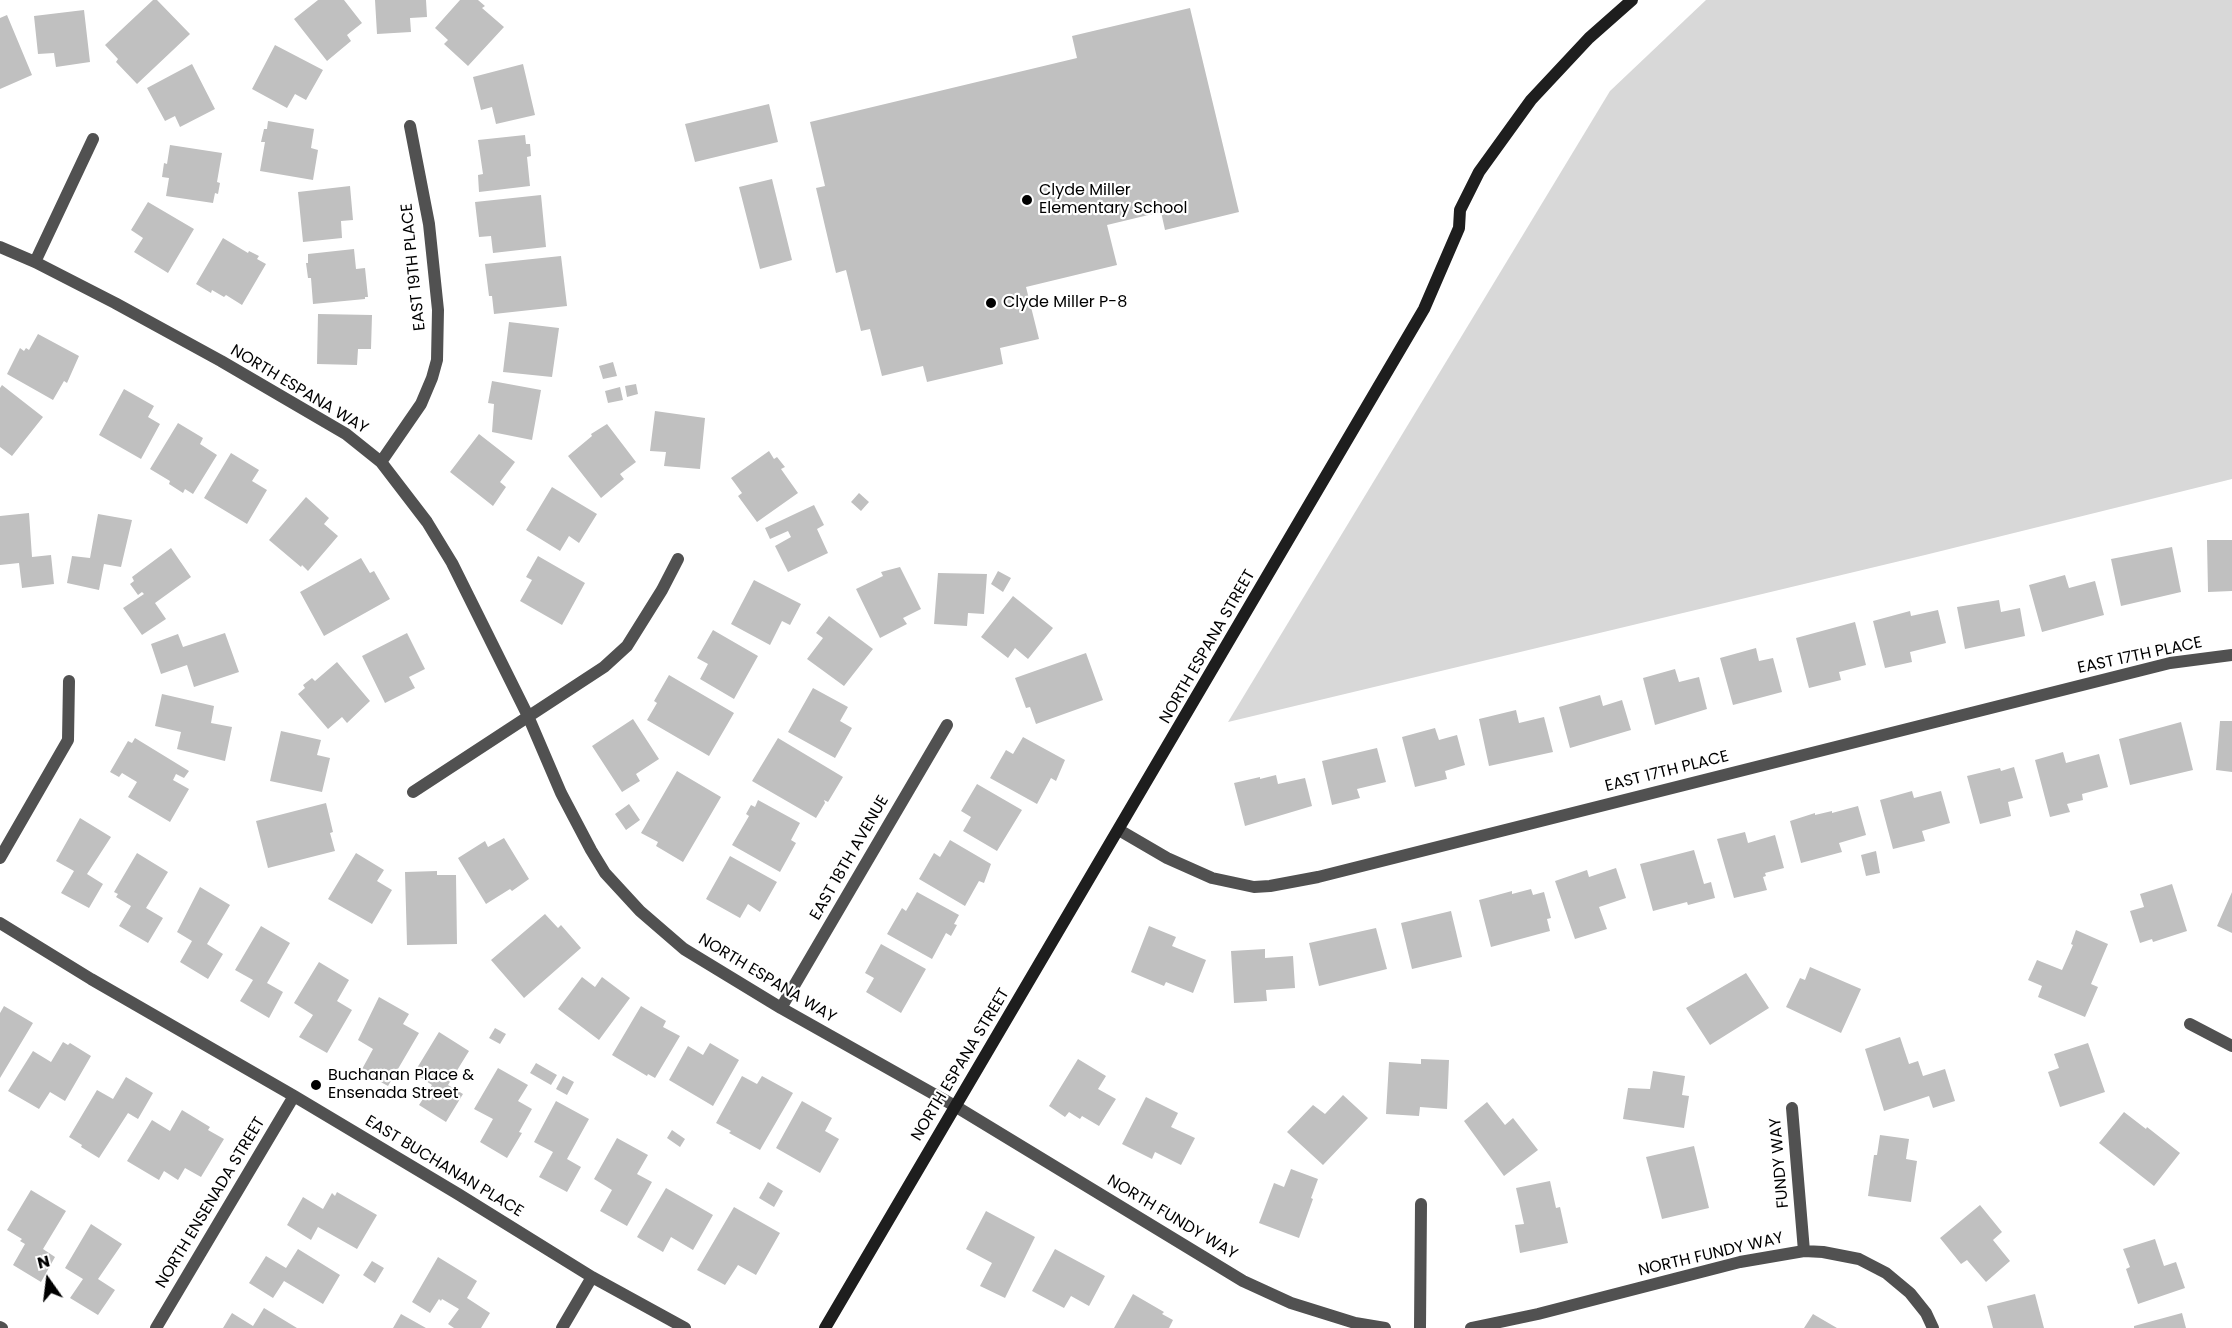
<!DOCTYPE html>
<style>
body{margin:0}
#map{position:relative;width:2232px;height:1328px;overflow:hidden;background:#fff;font-family:Poppins,sans-serif}
canvas{display:block}
.north{position:absolute;left:18px;top:1250px;width:60px;height:60px;-webkit-text-stroke:4px #fff;paint-order:stroke;rotate:346deg;font-size:16px;font-weight:700;line-height:24px;text-align:center;color:#000}
.north::after{content:'';display:block;margin:auto;width:21px;height:27px;background:#000;clip-path:polygon(50% 0,100% 100%,50% 72%,0 100%)}
</style>
<div id="map">
<canvas width="2232" height="1328"></canvas>
<div class="north">N</div>
</div>
<script>
const g = document.querySelector('canvas').getContext('2d');
g.lineJoin = 'round';
function paint(path, color) { g.fillStyle = color; g.fill(path, 'evenodd'); }
const poly = rows => new Path2D(rows.map(r => 'M' + r).join(''));
function stroke(path, color, width, dash) { g.strokeStyle = color; g.lineWidth = width; g.lineCap = dash ? 'butt' : 'round'; g.setLineDash(dash || []); g.stroke(path); }
function drawText(font, color, halo, rows, align = 'center') {
  g.font = font + ' Poppins,sans-serif'; g.lineWidth = 4.5; g.setLineDash([]); g.textBaseline = 'middle'; g.strokeStyle = halo; g.fillStyle = color; for (const [text, x, y, turn = 0] of rows) {
    g.save(); g.translate(x, y); g.rotate((+turn || 0) * Math.PI / 180); g.textAlign = isNaN(turn) ? turn : align; if (halo) g.strokeText(text, 0, 0); g.fillText(text, 0, 0); g.restore();
  }
}
const green = poly([
 [1706,0,2232,0,2232,479,1925,555,1228,722,1610,91]
]);
const building = poly([
 [153,0,157,0,190,34,137,84,116,62,118,59,105,45],
 [318,0,344,0,362,23,347,35,351,41,327,61,294,19],
 [375,0,426,0,427,17,410,18,411,32,377,34],
 [460,0,478,0,485,6,482,8,504,27,468,66,444,44,448,40,435,28],
 [1190,8,1239,212,1165,230,1161,212,1107,225,1117,265,1026,287,1039,339,1000,348,1003,364,927,382,923,366,882,376,870,329,861,331,846,270,836,273,816,188,825,186,810,122,1077,58,1072,36],
 [84,10,90,62,56,67,54,53,38,54,34,16],
 [7,15,32,75,0,89,0,18],
 [275,45,323,70,306,100,295,94,287,108,252,89],
 [192,64,215,109,180,127,175,116,165,121,147,88],
 [523,64,535,115,496,124,492,107,481,110,473,77],
 [769,104,778,142,695,162,685,124],
 [268,121,314,129,311,148,318,150,313,180,260,171,265,142,261,142,264,129,267,129],
 [525,135,526,144,530,144,531,156,527,157,530,186,479,192,478,175,483,174,478,140],
 [170,145,222,153,217,182,220,183,218,194,215,193,213,203,166,196,169,178,162,177,164,163,167,164],
 [772,179,792,260,760,269,739,187],
 [350,186,353,220,341,221,342,238,303,242,298,192],
 [541,195,546,247,493,253,491,236,479,237,475,202],
 [148,202,194,229,168,273,134,252,143,238,131,230],
 [223,238,248,253,249,251,259,256,257,259,266,264,242,305,226,295,224,297,212,290,211,293,196,284],
 [354,249,356,269,365,268,368,297,365,297,365,299,313,304,311,278,308,278,306,263,308,263,308,254],
 [561,256,567,306,494,314,492,296,489,296,485,264],
 [318,314,372,315,371,349,358,349,357,365,317,364],
 [509,322,559,328,552,377,503,372],
 [38,334,79,356,67,383,64,381,53,400,7,374,20,348,24,351,26,348,29,350],
 [613,362,617,376,603,379,599,366],
 [492,381,541,390,532,440,492,432,494,404,488,403],
 [636,384,638,394,627,397,625,386],
 [2,385,43,417,12,456,0,447,0,388],
 [620,387,623,400,608,403,605,391],
 [124,389,154,406,148,417,160,424,141,459,99,435],
 [655,411,705,418,700,469,664,466,666,452,650,451],
 [178,423,203,438,200,444,217,455,193,494,185,489,183,493,169,484,170,481,150,469],
 [607,424,636,462,620,474,624,479,601,498,568,456,592,436,591,434],
 [479,434,515,462,500,482,506,487,493,506,450,472],
 [769,451,774,459,777,457,785,467,781,469,798,493,757,522,738,496,742,493,731,478],
 [231,453,259,470,252,481,267,490,247,524,204,498],
 [552,487,597,514,579,543,569,536,560,551,526,530],
 [859,493,869,502,861,511,851,502],
 [306,497,329,518,324,524,338,536,308,571,302,565,301,567,269,540],
 [814,505,824,525,817,529,828,553,788,572,775,546,791,537,788,531,770,539,765,528],
 [29,513,32,557,51,555,54,584,22,588,19,563,0,565,0,516],
 [98,514,132,520,121,567,104,564,99,590,67,583,72,556,90,558],
 [2207,540,2232,540,2232,591,2208,592],
 [2172,547,2181,592,2121,606,2111,559],
 [171,548,191,577,155,603,166,619,142,635,123,608,144,594,142,592,138,595,130,584,134,581,132,577],
 [538,556,585,583,562,625,520,601,532,580,526,577],
 [361,558,370,573,374,571,390,599,324,636,300,592],
 [900,567,921,609,903,618,907,624,880,638,856,589,883,576,881,572],
 [998,571,1011,578,1003,592,991,584],
 [938,573,987,574,984,614,968,613,967,626,934,624],
 [2065,575,2069,588,2095,581,2104,615,2042,632,2029,585],
 [754,580,801,604,790,625,782,621,770,645,731,624],
 [1013,596,1053,628,1028,659,1015,648,1008,658,981,637],
 [1999,600,2001,612,2020,608,2025,636,1965,649,1957,607],
 [1938,610,1946,643,1910,652,1912,662,1885,668,1873,621,1910,611,1911,616],
 [829,616,873,649,844,686,807,659,823,638,816,633],
 [1855,622,1866,665,1839,672,1841,680,1809,688,1796,638],
 [713,630,758,656,734,699,700,679,708,664,697,658],
 [225,633,239,672,194,687,187,665,161,674,151,644,178,634,183,647],
 [407,633,425,669,409,677,415,688,385,703,362,656],
 [1756,648,1759,661,1773,658,1782,692,1733,705,1720,658],
 [1086,653,1103,700,1036,724,1030,707,1026,708,1015,678],
 [337,662,370,701,347,723,342,717,328,729,298,694,305,688,303,685,312,678,315,681],
 [1675,669,1679,682,1699,677,1707,709,1655,725,1643,678],
 [669,675,734,713,709,756,647,720,657,703,654,701],
 [813,688,848,707,840,721,852,728,835,758,788,732],
 [162,694,214,706,211,723,232,727,225,761,177,749,181,732,155,726],
 [1600,695,1603,706,1622,700,1631,730,1570,748,1559,707],
 [1516,710,1519,723,1544,717,1553,752,1489,766,1479,719],
 [633,719,659,759,636,774,640,781,622,792,592,746],
 [2220,721,2232,721,2232,772,2216,770],
 [2181,722,2193,770,2130,785,2119,739],
 [1435,728,1439,740,1457,735,1465,765,1445,771,1447,779,1415,787,1402,737],
 [281,731,321,740,317,755,330,758,322,792,270,781],
 [1023,737,1065,760,1056,781,1051,778,1037,804,990,778,1006,750,1013,754],
 [135,738,189,771,184,778,176,774,173,780,189,789,170,822,128,797,137,782,122,773,119,777,110,772,128,741,132,743],
 [778,738,843,777,828,802,824,800,825,803,816,818,752,781],
 [1377,748,1386,782,1357,789,1360,798,1332,805,1322,761],
 [2063,752,2066,763,2099,754,2108,787,2082,794,2083,800,2067,804,2070,812,2050,817,2035,760],
 [2014,767,2023,798,2008,802,2011,816,1980,824,1967,776,2000,768,2001,771],
 [677,771,721,797,683,862,656,846,658,842,641,833],
 [1276,775,1278,784,1305,778,1312,806,1245,826,1234,783,1260,777,1260,779],
 [977,784,1022,810,997,851,963,831,971,817,961,811],
 [1912,791,1914,798,1941,791,1950,823,1922,831,1925,841,1893,849,1880,800],
 [758,800,800,823,791,840,796,843,780,872,732,845,749,816,746,814,751,805,755,807],
 [326,803,333,832,330,833,335,851,268,868,256,821],
 [629,804,640,820,626,830,615,814],
 [1858,806,1866,835,1839,843,1842,852,1801,863,1790,821,1815,813,1815,815,1832,811,1832,813],
 [80,818,111,837,87,874,103,884,89,908,61,893,74,871,56,861],
 [1745,832,1748,843,1775,835,1784,868,1765,873,1766,876,1763,877,1767,890,1734,898,1717,839],
 [504,838,529,879,512,891,510,889,486,904,458,858,485,841,488,847],
 [950,840,991,864,984,883,979,881,965,906,919,879,934,853,940,857],
 [1694,850,1704,884,1711,882,1715,898,1688,905,1687,902,1653,911,1640,864],
 [1876,851,1880,873,1866,876,1861,855],
 [137,853,168,872,146,908,163,918,148,943,119,926,131,906,116,897,118,894,114,892],
 [356,853,384,870,377,881,392,890,372,924,328,899],
 [730,856,777,882,760,912,748,904,740,918,706,899],
 [1616,868,1626,898,1599,907,1607,929,1575,939,1555,881,1587,870,1589,877],
 [437,871,437,875,456,875,457,944,407,945,405,872],
 [2172,884,2187,931,2153,942,2152,939,2140,943,2130,911,2144,907,2140,894],
 [200,887,230,905,207,944,223,954,208,979,180,962,192,941,177,932],
 [1531,889,1533,895,1544,892,1551,918,1547,919,1550,931,1491,947,1479,900,1512,891,1512,894],
 [917,892,959,915,954,924,957,925,951,936,946,933,932,959,887,934,902,908,906,911],
 [2232,892,2232,933,2217,926],
 [1451,911,1462,957,1412,969,1401,923],
 [545,914,558,928,561,925,581,948,524,998,491,960],
 [261,926,290,943,267,983,283,992,269,1018,240,1001,253,980,235,970],
 [1149,926,1176,937,1172,946,1206,960,1193,993,1166,982,1164,986,1131,972],
 [1376,928,1387,969,1319,986,1309,943],
 [2076,930,2108,944,2091,984,2098,987,2085,1017,2038,997,2042,986,2028,980,2037,960,2062,970,2073,945,2071,944],
 [881,944,926,969,901,1013,866,992,874,978,865,973],
 [1265,949,1265,958,1293,956,1295,988,1266,990,1267,1001,1234,1003,1231,951],
 [319,962,349,980,337,1001,352,1010,327,1053,299,1037,313,1015,294,1003],
 [1810,967,1861,989,1841,1033,1786,1007,1800,978,1805,980],
 [1746,973,1769,1008,1710,1045,1686,1008],
 [582,977,595,987,602,977,630,998,599,1040,558,1009],
 [379,997,409,1014,403,1024,419,1033,388,1086,361,1071,373,1049,358,1040],
 [4,1006,33,1023,0,1078,0,1013],
 [641,1006,666,1021,663,1027,680,1036,655,1078,648,1074,647,1076,612,1055],
 [495,1028,506,1034,500,1044,489,1038],
 [439,1032,469,1051,448,1085,463,1094,446,1122,419,1105,432,1085,414,1073],
 [1900,1037,1909,1064,1918,1061,1923,1076,1945,1069,1955,1101,1933,1108,1929,1096,1884,1111,1865,1049],
 [63,1042,68,1045,70,1043,91,1056,65,1101,50,1092,39,1109,8,1091,33,1051,51,1062],
 [710,1043,739,1060,713,1106,669,1080,688,1046,703,1055],
 [2088,1043,2105,1092,2060,1107,2048,1072,2059,1068,2054,1054],
 [1078,1059,1106,1076,1098,1089,1116,1099,1099,1126,1082,1116,1080,1119,1069,1112,1065,1117,1049,1106],
 [1421,1059,1449,1060,1447,1109,1420,1107,1419,1116,1386,1114,1389,1062,1421,1064],
 [536,1063,557,1075,551,1085,530,1073],
 [498,1068,528,1085,518,1101,532,1109,519,1132,522,1133,507,1158,480,1142,493,1119,474,1109],
 [1653,1071,1685,1076,1682,1095,1689,1096,1684,1128,1623,1119,1628,1088,1650,1089],
 [563,1076,574,1082,567,1095,556,1089],
 [742,1076,757,1084,762,1076,793,1093,760,1150,729,1133,731,1131,716,1123],
 [126,1077,153,1093,138,1119,128,1113,99,1158,81,1147,82,1145,69,1137,97,1090,113,1099],
 [1343,1095,1368,1118,1323,1165,1287,1132,1313,1105,1325,1114],
 [1146,1097,1178,1113,1171,1127,1195,1138,1181,1165,1155,1152,1152,1159,1122,1144],
 [556,1101,589,1119,567,1159,581,1167,567,1192,539,1177,553,1152,534,1142],
 [802,1101,832,1118,825,1131,839,1139,820,1173,776,1148],
 [1487,1102,1505,1125,1513,1118,1538,1150,1504,1176,1464,1121],
 [182,1110,210,1127,208,1130,224,1139,201,1177,185,1168,178,1180,164,1171,159,1180,127,1161,152,1120,170,1131],
 [2124,1112,2146,1129,2147,1127,2180,1153,2154,1186,2099,1143],
 [672,1130,685,1139,680,1147,667,1138],
 [1880,1135,1909,1139,1906,1159,1917,1161,1911,1202,1868,1196,1874,1155,1877,1155],
 [617,1138,648,1155,637,1174,652,1182,627,1226,600,1211,612,1190,594,1179],
 [1694,1146,1709,1208,1662,1219,1646,1157],
 [1291,1169,1318,1179,1311,1198,1313,1199,1299,1238,1259,1223,1274,1183,1284,1187],
 [1550,1181,1556,1208,1560,1207,1568,1243,1520,1253,1515,1225,1524,1224,1516,1188],
 [768,1182,783,1191,774,1207,759,1198],
 [666,1188,713,1215,693,1250,671,1237,663,1252,637,1237],
 [31,1190,66,1211,43,1249,55,1257,41,1282,13,1265,25,1244,20,1241,22,1239,7,1230],
 [337,1192,377,1215,357,1249,318,1227,311,1240,287,1225,303,1197,323,1209,332,1193,335,1196],
 [1980,1205,2002,1232,1993,1240,2010,1261,1986,1282,1967,1260,1961,1264,1940,1238],
 [734,1207,780,1233,756,1275,738,1265,725,1285,697,1270],
 [986,1211,1035,1237,1005,1298,980,1286,992,1263,966,1249],
 [91,1224,122,1244,98,1279,115,1290,98,1315,70,1298,83,1279,65,1268],
 [2155,1239,2164,1266,2176,1262,2185,1288,2138,1304,2126,1269,2130,1267,2123,1249],
 [298,1249,340,1275,323,1304,284,1281,273,1298,249,1283,266,1256,286,1268],
 [1055,1249,1105,1276,1089,1306,1071,1296,1064,1308,1032,1291],
 [438,1257,477,1281,467,1298,490,1313,481,1328,454,1328,448,1324,459,1309,442,1299,441,1301,439,1299,430,1313,412,1302],
 [372,1261,384,1268,375,1283,363,1275],
 [1133,1294,1164,1312,1162,1314,1173,1320,1169,1328,1114,1328],
 [2035,1294,2044,1328,1993,1328,1987,1306],
 [264,1308,297,1328,223,1328,232,1313,253,1326],
 [2182,1313,2186,1328,2134,1328,2134,1326],
 [401,1314,426,1328,393,1328],
 [1813,1314,1837,1328,1804,1328]
]);
const street = poly([
 [0,247,35,262,115,303,221,361,346,434,381,462,427,522,452,563,528,716,561,793,591,850,605,873,640,911,684,949,781,1008,955,1106,1243,1281,1291,1303,1355,1323,1385,1328],
 [35,262,93,139],
 [381,462,421,404,432,378,437,360,438,310,429,224,410,126],
 [413,792,604,667,627,646,662,590,678,559],
 [1119,830,1167,858,1212,878,1254,887,1270,886,1318,877,2170,663,2232,655],
 [0,858,68,740,69,681],
 [0,923,91,979,294,1096,458,1194,592,1277,685,1328],
 [781,1008,947,725],
 [2190,1024,2232,1046],
 [1792,1108,1804,1251],
 [0,1327,2,1328],
 [156,1328,294,1096],
 [562,1328,592,1277],
 [1420,1328,1421,1204],
 [1471,1328,1538,1314,1740,1262,1804,1251,1823,1252,1859,1259,1886,1273,1910,1293,1926,1313,1933,1328]
]);
const secondary = poly([
 [825,1328,1424,309,1459,228,1460,210,1479,172,1531,100,1589,38,1632,0]
]);
const markers = [
 [1027,200,6,"#000"],
 [991,303,6,"#000"],
 [316,1085,6,"#000"]
];
const poiNames = [
 ["Clyde Miller",1039,191],
 ["Elementary School",1039,209],
 ["Clyde Miller P-8",1003,303],
 ["Buchanan Place &",328,1076],
 ["Ensenada Street",328,1094]
];
const streetNames = [
 ["EAST 19TH PLACE",414,267,-96],
 ["NORTH ESPANA WAY",299,390,31],
 ["NORTH ESPANA STREET",1208,647,-60],
 ["EAST 17TH PLACE",2140,656,-12],
 ["EAST 17TH PLACE",1667,772,-14],
 ["EAST 18TH AVENUE",850,858,-60],
 ["NORTH ESPANA WAY",767,979,31],
 ["NORTH ESPANA STREET",961,1065,-59],
 ["FUNDY WAY",1780,1163,-95],
 ["EAST BUCHANAN PLACE",444,1167,31],
 ["NORTH ENSENADA STREET",211,1203,-59],
 ["NORTH FUNDY WAY",1172,1218,31],
 ["NORTH FUNDY WAY",1711,1255,-13]
];
paint(green, '#d8d8d8');
paint(building, '#c0c0c0');
stroke(street, '#515151', 12);
stroke(secondary, '#1e1e1e', 12);
for (const [x, y, r, color] of markers) { const dot = new Path2D(); dot.arc(x, y, r, 0, 2 * Math.PI); g.fillStyle = color; g.fill(dot); stroke(dot, '#fff', 2); }
drawText('16px', '#000', '#fff', poiNames, 'left');
drawText('16px', '#000', '#fff', streetNames);
</script>
